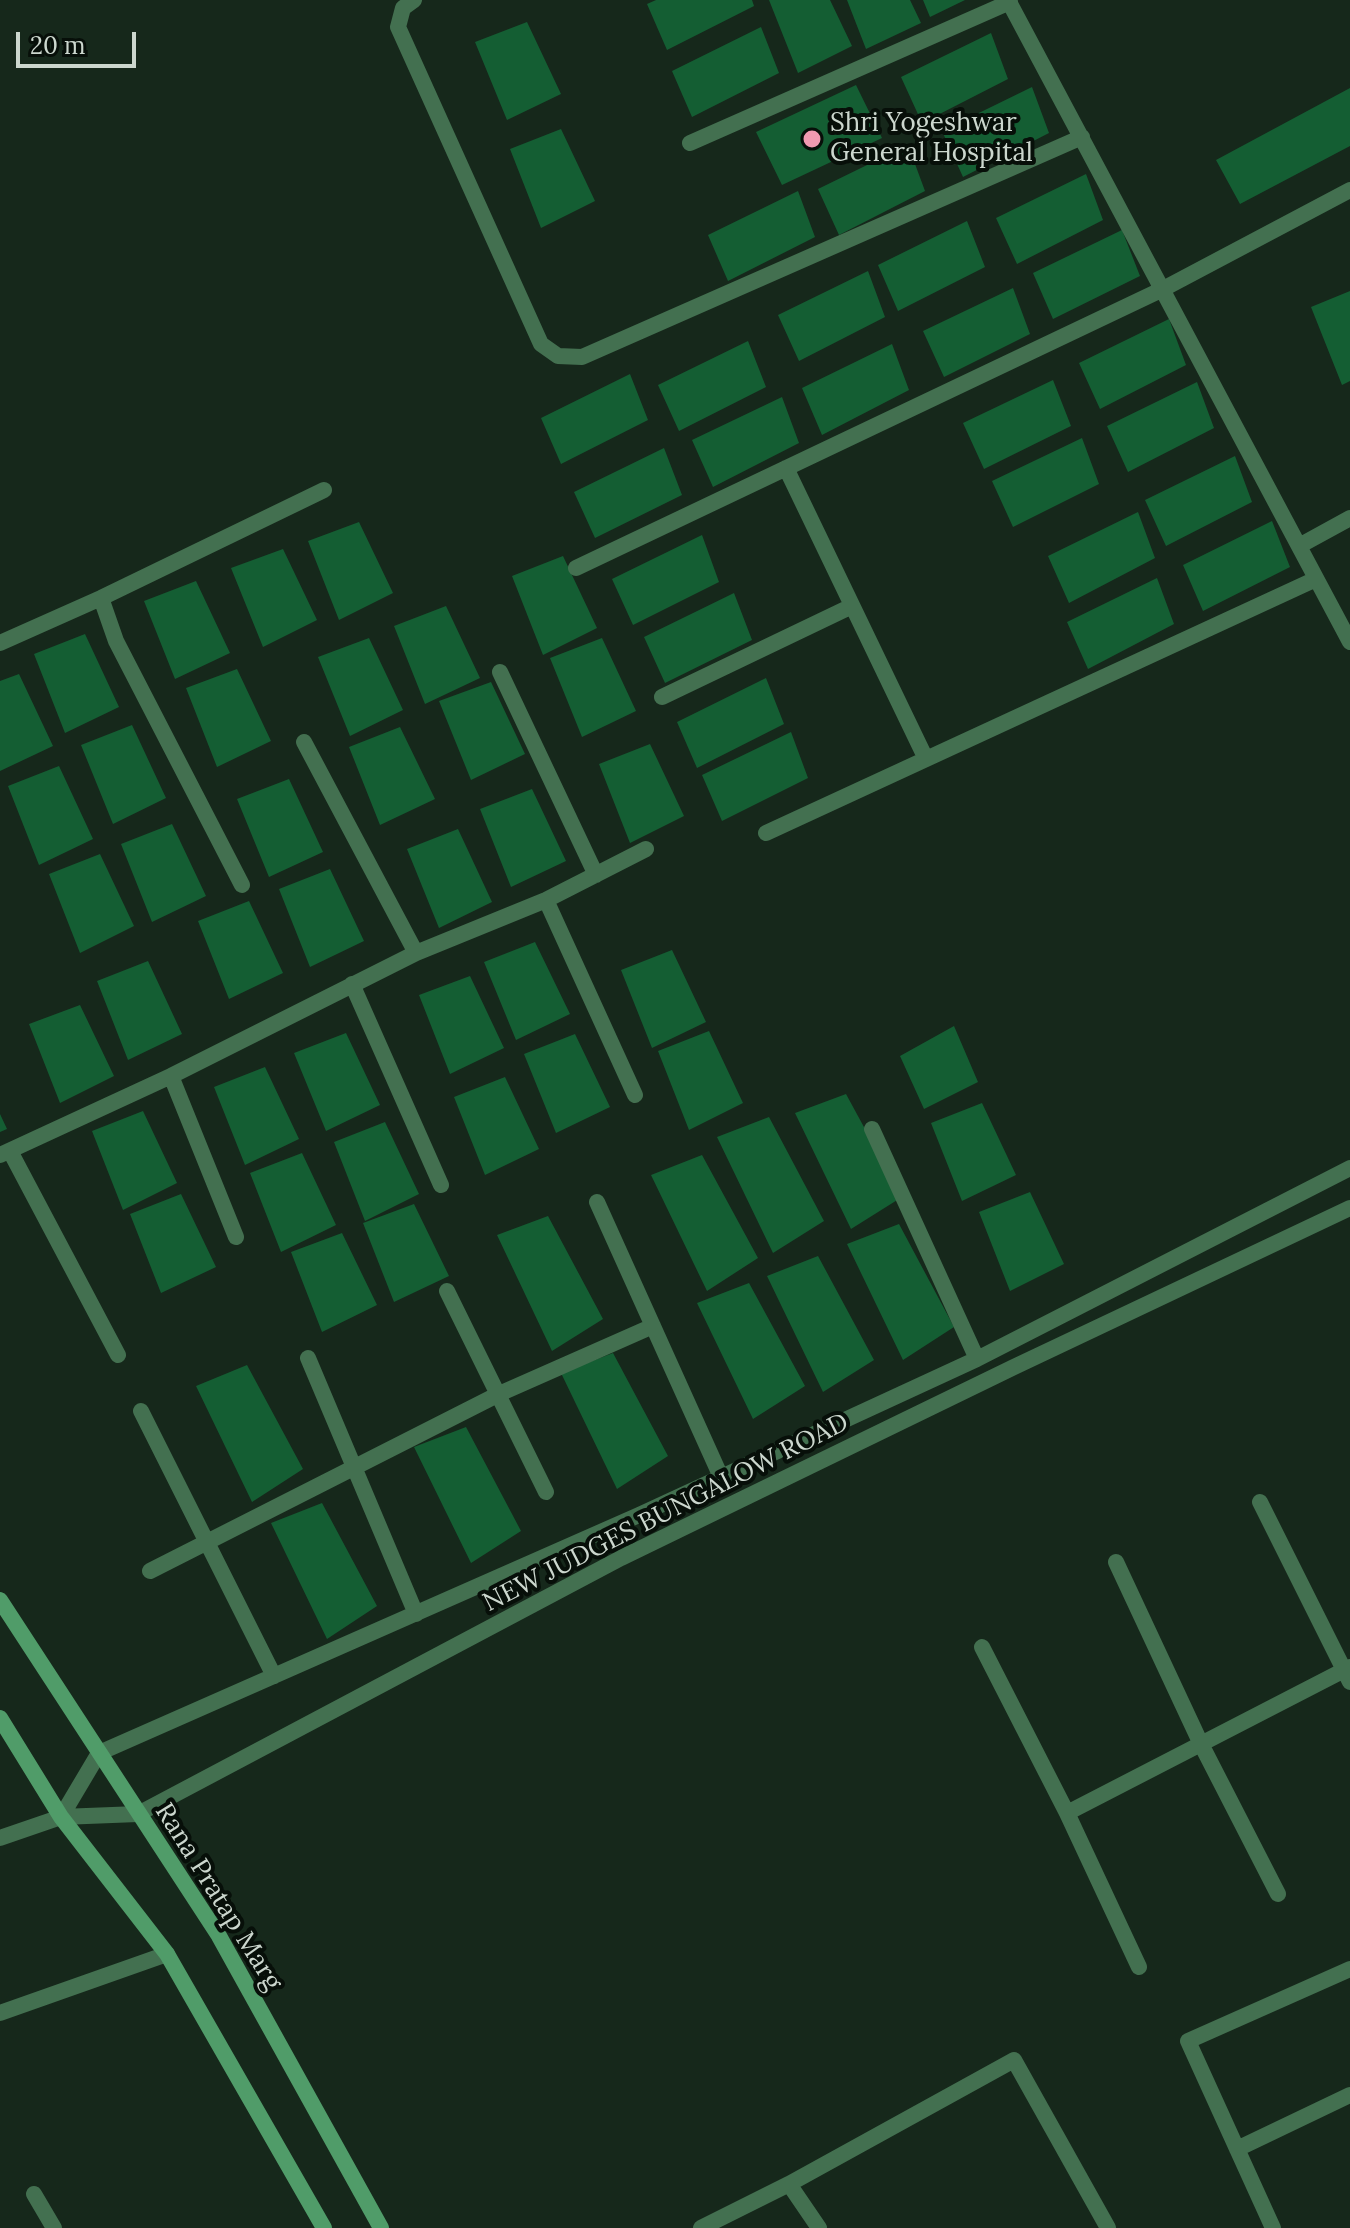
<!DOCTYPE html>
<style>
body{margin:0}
#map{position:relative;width:1350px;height:2228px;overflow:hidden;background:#16281b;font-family:Lora,serif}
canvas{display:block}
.scale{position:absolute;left:16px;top:32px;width:120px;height:36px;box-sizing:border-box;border:4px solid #ccd7ce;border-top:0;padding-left:10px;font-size:24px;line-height:28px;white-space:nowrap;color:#ccd7ce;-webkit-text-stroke:6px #070f09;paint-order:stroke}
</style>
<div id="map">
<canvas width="1350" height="2228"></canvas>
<div class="scale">20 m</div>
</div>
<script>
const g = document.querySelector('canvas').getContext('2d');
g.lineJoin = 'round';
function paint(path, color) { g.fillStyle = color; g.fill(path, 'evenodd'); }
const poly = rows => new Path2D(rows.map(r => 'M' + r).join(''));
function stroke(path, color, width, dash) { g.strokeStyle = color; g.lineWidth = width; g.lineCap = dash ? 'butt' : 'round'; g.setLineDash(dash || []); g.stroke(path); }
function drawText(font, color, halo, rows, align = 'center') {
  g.font = font + ' Lora,serif'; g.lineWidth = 8; g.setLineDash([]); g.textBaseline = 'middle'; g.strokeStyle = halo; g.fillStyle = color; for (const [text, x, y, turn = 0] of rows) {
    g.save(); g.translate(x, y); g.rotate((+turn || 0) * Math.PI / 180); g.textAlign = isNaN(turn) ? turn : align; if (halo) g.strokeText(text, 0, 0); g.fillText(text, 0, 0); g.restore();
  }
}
const building = poly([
 [656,0,752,0,754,6,667,50,647,4],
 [769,0,830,0,852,46,798,73],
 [847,0,910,0,921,23,866,49],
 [923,0,965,0,930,17],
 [527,22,561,94,507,120,475,42],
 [761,27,779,73,692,117,672,71],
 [991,33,1008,79,922,123,901,77],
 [856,85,882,138,782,185,756,132],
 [1032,87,1049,133,963,177,942,131],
 [1350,88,1350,146,1240,204,1216,160],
 [561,129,595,201,541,228,510,149],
 [908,145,925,191,839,235,818,189],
 [1086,174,1103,220,1017,264,996,218],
 [798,191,815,237,728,281,708,235],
 [967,221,985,267,898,311,878,265],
 [1122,230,1140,276,1053,319,1033,273],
 [868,271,885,317,799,361,778,315],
 [1013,288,1030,334,944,377,923,331],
 [1350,291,1350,381,1342,385,1311,307],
 [1169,319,1186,365,1100,409,1079,363],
 [748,341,766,387,679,431,658,385],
 [892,344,909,390,822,435,802,388],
 [630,374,648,420,561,464,541,418],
 [1053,380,1071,426,984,469,963,423],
 [1197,382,1214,428,1128,472,1107,426],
 [782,397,799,443,713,487,692,440],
 [1082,438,1099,484,1013,527,992,481],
 [664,448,682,495,595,538,574,492],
 [1235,456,1252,502,1166,546,1145,500],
 [1138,512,1155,558,1069,603,1048,556],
 [1272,521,1290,567,1203,611,1183,565],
 [359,522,393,593,339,620,308,541],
 [702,535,719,582,633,625,612,579],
 [283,549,317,620,263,647,231,568],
 [563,556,597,628,543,655,512,576],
 [1157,578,1174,624,1088,669,1067,622],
 [196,581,230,653,175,679,144,601],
 [734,593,752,640,665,683,644,637],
 [446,606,480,678,425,704,394,626],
 [85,634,119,707,65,733,34,654],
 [369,638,403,710,350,736,318,657],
 [602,638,636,711,582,737,550,658],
 [237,669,271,741,217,767,186,688],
 [19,674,53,746,0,771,0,681],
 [766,678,784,724,697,768,677,722],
 [491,682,525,754,471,780,439,701],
 [132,725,166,798,113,824,81,745],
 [400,727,435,799,380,825,349,747],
 [791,732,808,778,722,821,702,775],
 [650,744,684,816,630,843,599,764],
 [59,766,93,839,39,865,8,786],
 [289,779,323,852,269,877,237,799],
 [532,789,566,861,511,887,480,809],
 [172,824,206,896,152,922,121,844],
 [458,829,492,902,439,928,407,849],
 [100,854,134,926,80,953,49,874],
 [330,869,364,941,310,967,279,889],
 [249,901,283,973,229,999,198,921],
 [535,942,570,1014,516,1040,484,962],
 [672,950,706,1022,652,1048,621,970],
 [148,961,182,1034,128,1060,97,981],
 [470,976,504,1048,450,1074,419,995],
 [80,1005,114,1076,60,1103,29,1024],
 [954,1026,978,1082,924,1109,900,1056],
 [709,1031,743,1103,689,1130,658,1051],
 [346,1033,380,1105,326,1131,294,1053],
 [575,1034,610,1107,556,1133,524,1054],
 [265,1067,299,1139,245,1165,214,1087],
 [505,1077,539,1149,485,1175,454,1097],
 [846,1094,902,1197,851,1229,795,1113],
 [982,1103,1016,1175,962,1201,931,1123],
 [143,1111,177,1183,123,1210,92,1131],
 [0,1114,7,1129,0,1132],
 [769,1117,824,1221,773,1253,717,1137],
 [385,1122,419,1194,365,1221,334,1142],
 [302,1153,336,1225,281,1252,250,1173],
 [702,1155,758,1258,707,1291,651,1175],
 [1030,1192,1064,1264,1010,1291,979,1212],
 [181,1194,216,1267,161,1293,130,1214],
 [414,1204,449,1276,394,1302,363,1223],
 [548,1216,603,1319,552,1351,497,1235],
 [899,1224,954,1327,903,1360,847,1244],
 [342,1233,377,1305,322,1332,291,1252],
 [818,1256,874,1360,823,1392,767,1276],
 [749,1283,805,1386,753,1419,697,1303],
 [613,1353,668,1456,617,1489,561,1373],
 [247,1365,303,1469,252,1502,196,1386],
 [466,1427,521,1531,471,1563,414,1447],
 [322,1503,377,1606,327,1639,271,1523]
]);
const street = poly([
 [414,0,403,8,398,27,541,344,558,356,582,357,1082,137],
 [1008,0,1350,642],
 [690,143,1010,2],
 [786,468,926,759],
 [1299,546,1350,518],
 [576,568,1163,289,1350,190],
 [101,598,116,641,242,885],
 [0,643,101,598,324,490],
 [500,672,596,875],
 [662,697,852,606],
 [304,742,416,953],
 [766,833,1316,579],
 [546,900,635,1095],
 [352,984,441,1185],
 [171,1076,236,1237],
 [872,1129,977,1359],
 [10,1151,118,1355],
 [0,1155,171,1076,416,953,546,900,646,849],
 [597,1202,721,1477],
 [447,1291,546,1492],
 [308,1358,416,1614],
 [141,1411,274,1676],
 [1260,1502,1350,1682],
 [1116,1562,1201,1744,1278,1894],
 [150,1571,499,1394,653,1326],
 [982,1647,1067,1813,1139,1967],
 [1067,1813,1350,1667],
 [61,1817,99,1753,639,1515,977,1359,1350,1168],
 [0,1838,61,1817,138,1814,621,1558,1014,1367,1350,1208],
 [0,2013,167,1954],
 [1237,2149,1350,2095],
 [789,2184,819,2228],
 [34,2194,54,2228],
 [701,2228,789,2184,1014,2060,1108,2228],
 [1273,2228,1188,2041,1350,1969]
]);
const secondary = poly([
 [0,1600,219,1936,381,2228],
 [0,1718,61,1817,167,1954,324,2228]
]);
const markers = [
 [812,139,10,"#f19ab1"]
];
const poiNames = [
 ["Shri Yogeshwar",830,124],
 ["General Hospital",830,154]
];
const streetNames = [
 ["NEW JUDGES BUNGALOW ROAD",666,1513,-27],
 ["Rana Pratap Marg",218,1897,58]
];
paint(building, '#145e33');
stroke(street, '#437050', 16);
stroke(secondary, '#509c69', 16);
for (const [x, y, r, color] of markers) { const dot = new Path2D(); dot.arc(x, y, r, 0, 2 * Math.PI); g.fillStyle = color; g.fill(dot); stroke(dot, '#070f09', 3); }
drawText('26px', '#ccd7ce', '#070f09', poiNames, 'left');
drawText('26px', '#ccd7ce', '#070f09', streetNames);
</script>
